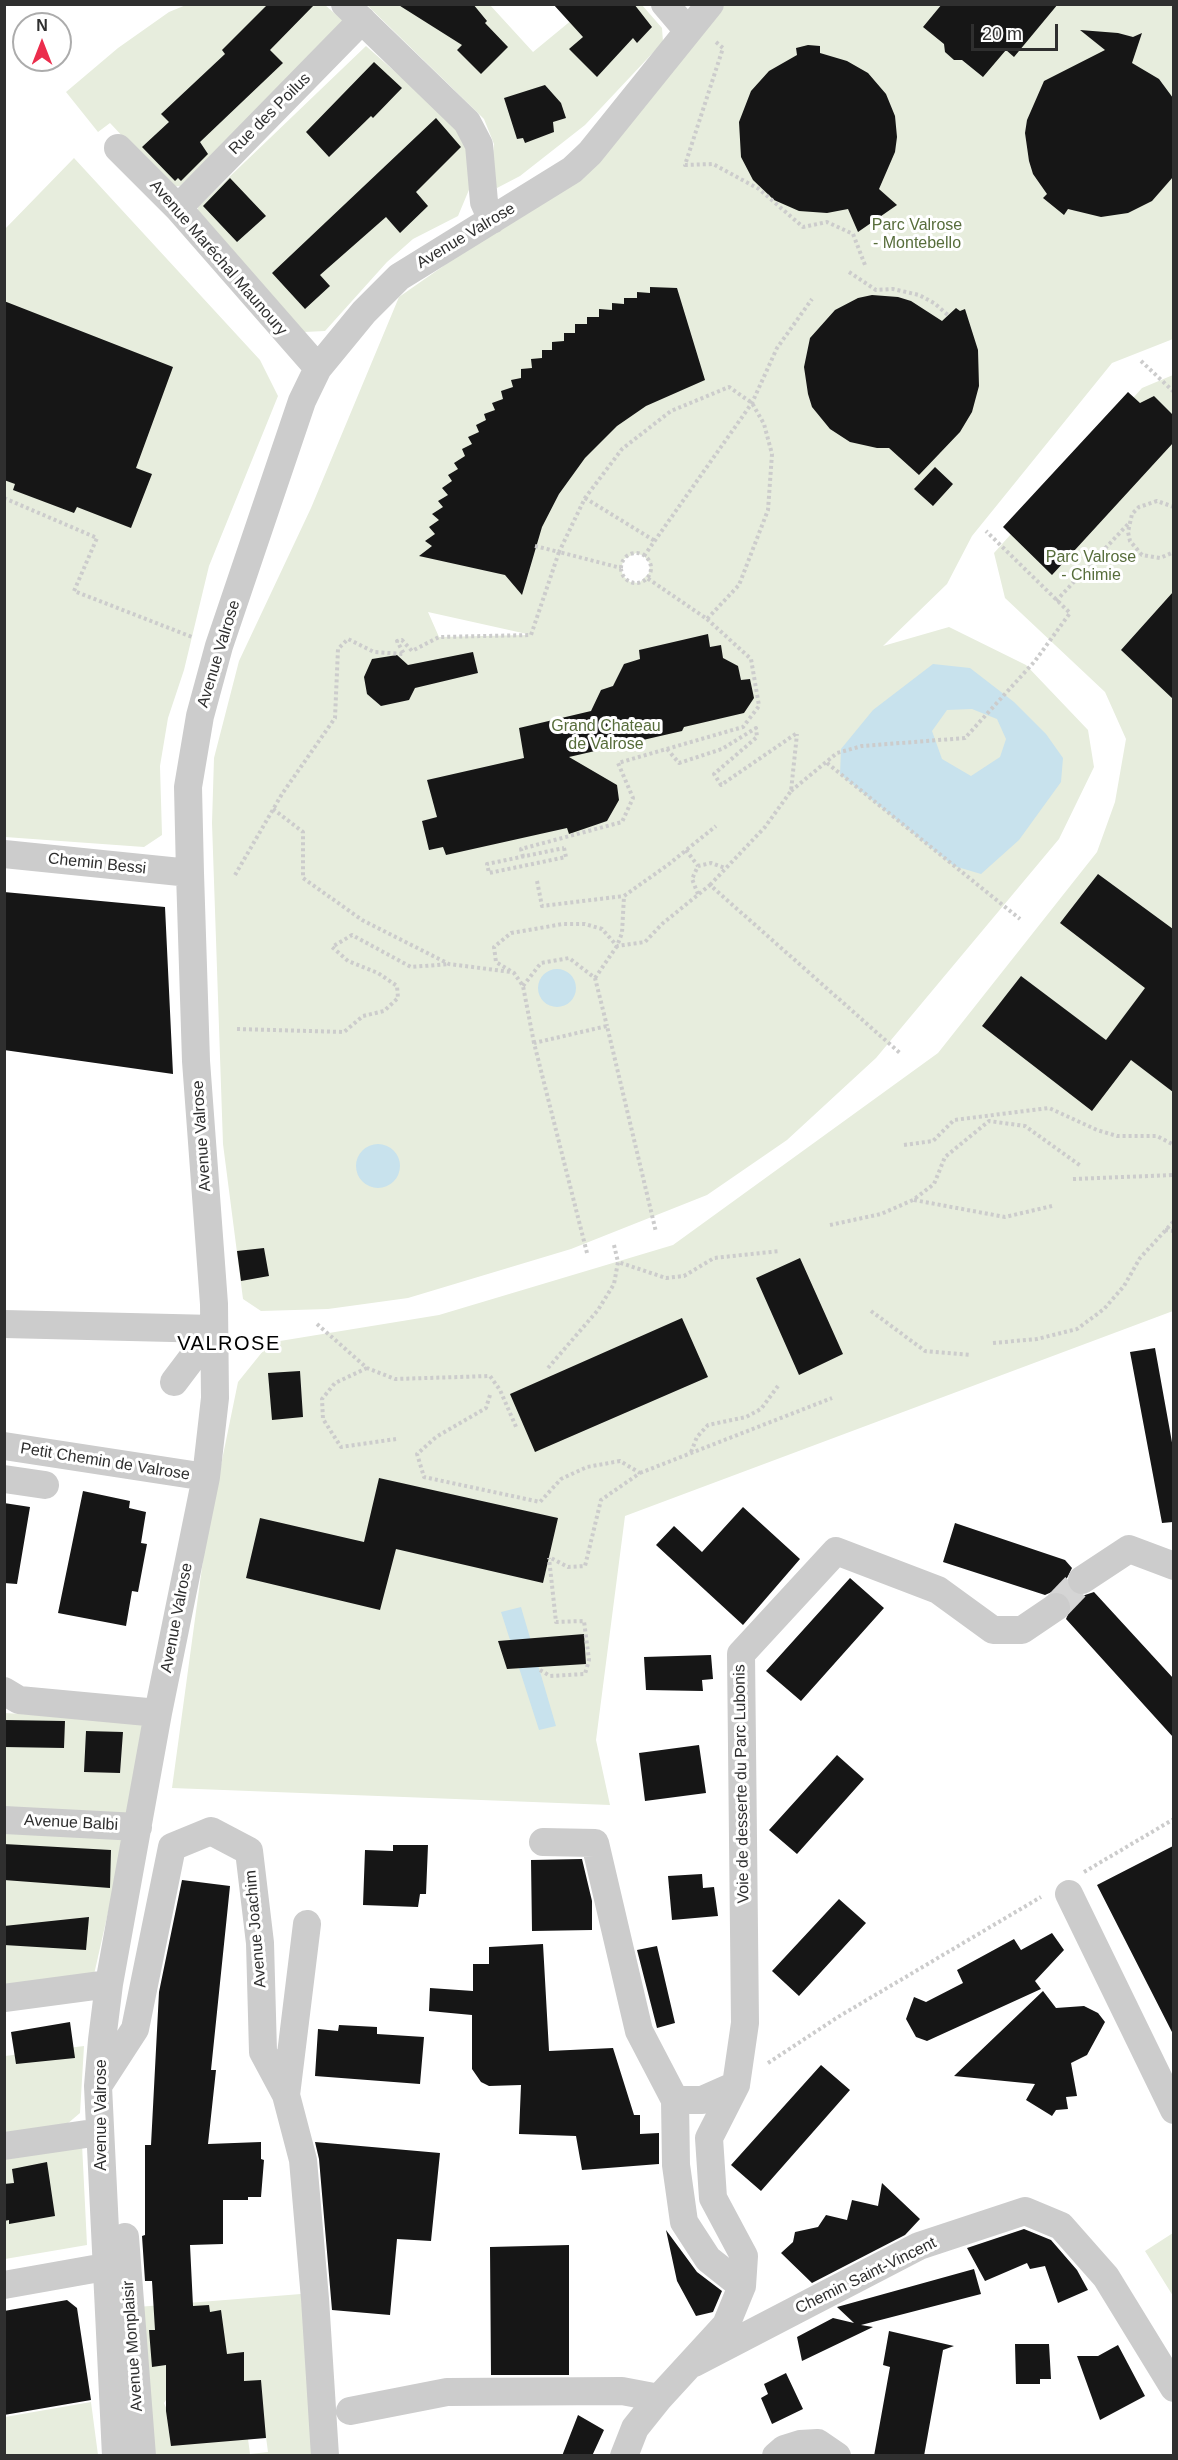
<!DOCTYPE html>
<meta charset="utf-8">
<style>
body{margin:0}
#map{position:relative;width:1178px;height:2460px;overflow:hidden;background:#fff;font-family:Helvetica,sans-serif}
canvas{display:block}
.frame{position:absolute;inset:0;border:6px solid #2f2f2f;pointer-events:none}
.north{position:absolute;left:12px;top:12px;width:60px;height:60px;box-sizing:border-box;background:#fff;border:2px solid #acacac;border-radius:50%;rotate:0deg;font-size:16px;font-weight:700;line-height:24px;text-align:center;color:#2f2f2f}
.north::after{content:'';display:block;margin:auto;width:21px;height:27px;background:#eb2d4c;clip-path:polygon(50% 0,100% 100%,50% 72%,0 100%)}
.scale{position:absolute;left:971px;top:24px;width:87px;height:27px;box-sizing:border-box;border:3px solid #2f2f2f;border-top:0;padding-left:8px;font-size:18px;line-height:21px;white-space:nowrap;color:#2f2f2f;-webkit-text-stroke:4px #fff;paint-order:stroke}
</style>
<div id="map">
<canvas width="1178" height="2460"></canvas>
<div class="frame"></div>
<div class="north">N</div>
<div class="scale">20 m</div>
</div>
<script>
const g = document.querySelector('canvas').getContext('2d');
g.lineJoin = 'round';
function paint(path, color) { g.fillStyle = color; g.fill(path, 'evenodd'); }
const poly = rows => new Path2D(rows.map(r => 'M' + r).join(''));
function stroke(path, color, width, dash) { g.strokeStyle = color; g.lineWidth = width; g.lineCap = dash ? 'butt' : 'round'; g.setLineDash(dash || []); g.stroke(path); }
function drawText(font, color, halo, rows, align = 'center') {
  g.font = font + ' Helvetica,sans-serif'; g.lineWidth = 6; g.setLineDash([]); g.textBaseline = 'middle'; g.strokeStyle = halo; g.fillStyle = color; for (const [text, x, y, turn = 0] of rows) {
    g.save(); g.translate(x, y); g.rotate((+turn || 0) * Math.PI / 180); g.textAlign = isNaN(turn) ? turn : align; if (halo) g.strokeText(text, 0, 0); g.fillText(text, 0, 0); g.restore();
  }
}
const green = poly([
 [186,5,325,5,348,25,180,186,170,187,110,123,98,132,66,92,118,48,169,12],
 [367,5,490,5,533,52,590,5,642,5,662,28,663,42,585,125,520,176,497,188,490,183,494,144,484,119],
 [723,5,1173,5,1173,339,1112,363,972,536,947,584,883,646,949,627,1026,665,1088,730,1094,767,1059,839,876,1058,787,1140,707,1195,571,1249,408,1298,328,1309,261,1311,243,1299,223,1144,212,823,214,758,239,661,311,508,399,297,588,165],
 [636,553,644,556,650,564,649,573,639,583,630,582,623,576,621,568,624,559],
 [428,612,527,634,528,635,439,637],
 [366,46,469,137,471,185,458,216,413,239,387,262,325,331,304,332,197,216,198,207],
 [74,158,260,360,278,396,209,566,184,670,168,718,160,766,162,835,144,847,5,837,4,230],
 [1173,375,1173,1311,625,1516,596,1740,610,1805,172,1788,206,1538,238,1382,263,1351,280,1341,439,1315,673,1245,938,1053,1097,852,1115,802,1126,739,1105,692,1005,598,994,553,1142,388],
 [4,1713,146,1721,128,1816,5,1808],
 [4,1832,122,1839,121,1855,93,1979,5,1990],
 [84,2046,80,2113,60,2130,5,2135,5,2056],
 [82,2144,87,2245,5,2259,5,2157],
 [1173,2233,1173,2296,1145,2251],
 [301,2294,315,2455,151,2455,137,2307],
 [166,2400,266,2437,268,2452,250,2454,248,2439,168,2412,164,2403],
 [91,2402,98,2455,5,2455,5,2417]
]);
const water = poly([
 [933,664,970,668,1014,702,1046,734,1063,758,1061,782,1019,840,981,874,954,866,840,774,841,749,873,710],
 [972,709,997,719,1006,739,1000,757,971,776,942,759,932,731,947,710],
 '538 988a19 19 0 1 1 38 0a19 19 0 1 1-38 0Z',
 '356 1166a22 22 0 1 1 44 0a22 22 0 1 1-44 0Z',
 [521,1607,556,1726,539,1730,501,1612]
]);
const building = poly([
 [268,4,315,4,270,50,283,63,200,142,208,154,181,181,178,178,175,181,142,147,169,122,161,114,225,54,222,50],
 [397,4,473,4,487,21,485,23,508,47,481,74,457,50,462,45],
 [553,4,634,4,652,27,637,43,633,38,597,77,569,49,583,37],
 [942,4,1058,4,1014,57,1006,50,983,77,962,60,954,60,945,52,944,44,923,27],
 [1080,30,1118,33,1133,37,1142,33,1132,63,1159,79,1173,98,1173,177,1152,201,1128,213,1101,217,1068,209,1064,215,1043,198,1047,194,1033,174,1029,161,1025,133,1027,120,1044,81,1105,50],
 [808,45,820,46,820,53,847,61,868,73,886,94,895,116,897,137,895,152,879,189,897,205,858,232,848,209,827,213,799,211,774,200,753,180,741,157,739,122,751,91,769,71,797,55,796,48],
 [374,62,402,88,373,118,371,116,329,157,306,132],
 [545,85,561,103,566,118,553,122,554,132,525,143,523,138,517,139,504,98],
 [436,118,461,147,416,192,428,206,400,233,386,217,320,275,330,286,305,309,272,273],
 [230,178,266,216,237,242,203,206],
 [650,287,677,288,705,380,646,406,617,426,585,458,559,494,542,527,522,595,505,575,419,556,432,546,425,541,435,534,429,527,439,520,432,514,443,507,438,501,448,495,442,488,452,481,448,475,458,469,454,463,465,456,462,449,472,444,468,437,479,432,476,425,486,420,484,414,495,410,492,403,503,399,501,391,513,387,511,380,521,378,521,369,532,368,531,359,542,358,542,350,552,350,552,342,564,341,564,333,575,333,575,324,587,324,587,317,599,317,599,309,612,310,612,303,624,304,624,298,637,298,637,292,650,293],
 [872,295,898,297,911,301,942,321,956,308,960,311,965,309,978,350,979,386,972,412,960,432,919,475,889,448,877,448,850,442,830,429,812,407,808,394,804,367,810,338,835,310,858,298],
 [4,301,173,367,136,468,152,474,131,528,77,507,74,513,13,490,15,484,4,480],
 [1128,392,1140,403,1154,396,1173,415,1173,443,1052,575,1003,527],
 [935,467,953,484,933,506,914,489],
 [1173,592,1173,699,1121,650],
 [708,634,710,647,721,645,723,658,738,666,741,680,750,679,754,698,744,713,684,727,682,731,569,757,617,785,619,800,607,821,569,834,567,828,446,855,443,847,429,850,422,821,437,817,427,780,524,758,519,728,591,711,601,690,613,686,624,664,640,659,639,650],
 [473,652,478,673,415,688,409,700,381,706,367,694,364,677,372,659,397,655,408,665],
 [1098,874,1173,929,1173,1092,1131,1060,1092,1111,982,1026,1021,976,1106,1040,1145,988,1060,923],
 [4,892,165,907,173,1074,4,1050],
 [264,1248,269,1276,241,1281,237,1251],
 [800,1258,843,1354,799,1375,756,1278],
 [682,1318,708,1377,535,1452,510,1394],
 [1155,1348,1173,1448,1173,1522,1162,1523,1130,1352],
 [300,1371,303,1417,272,1420,268,1373],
 [379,1478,558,1518,543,1583,396,1549,380,1610,246,1578,260,1518,364,1542],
 [83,1491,130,1501,129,1508,146,1512,141,1543,147,1544,138,1592,132,1591,126,1626,58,1613],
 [4,1503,30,1507,17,1584,4,1583],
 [743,1507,800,1559,743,1625,656,1545,674,1526,702,1552],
 [955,1523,1065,1560,1072,1568,1066,1580,1069,1590,1082,1596,1094,1592,1173,1678,1173,1737,1066,1619,1072,1605,1064,1592,1054,1591,1045,1595,943,1562],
 [850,1578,884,1608,801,1701,766,1671],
 [584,1634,586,1664,507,1669,498,1641],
 [711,1655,713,1679,702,1680,703,1691,646,1690,644,1657],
 [4,1720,65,1721,64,1748,4,1747],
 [86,1731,123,1732,120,1773,84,1772],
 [699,1745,706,1793,645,1801,639,1753],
 [837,1755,864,1779,797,1854,769,1830],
 [4,1844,111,1850,110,1888,4,1880],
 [393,1845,428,1845,426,1894,420,1894,418,1907,363,1905,365,1850,393,1851],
 [1173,1846,1173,2034,1097,1885],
 [582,1859,592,1901,592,1930,532,1931,531,1860],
 [702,1874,703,1888,714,1887,718,1916,672,1920,668,1876],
 [182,1880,230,1886,211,2070,216,2070,208,2144,261,2142,261,2159,264,2160,261,2197,248,2197,248,2200,223,2200,223,2244,190,2245,193,2306,209,2305,210,2312,221,2310,227,2354,244,2352,244,2381,261,2380,266,2438,171,2446,166,2411,166,2365,152,2367,149,2330,155,2330,152,2281,145,2281,142,2236,145,2235,145,2145,151,2145,159,1992],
 [839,1899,866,1923,799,1996,772,1971],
 [89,1917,86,1950,4,1945,4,1926],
 [1052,1933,1064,1950,1035,1981,1041,1989,927,2041,916,2037,906,2019,914,1997,926,2002,963,1983,957,1970,1014,1939,1021,1950],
 [543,1944,549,2051,613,2048,634,2115,640,2115,640,2134,659,2133,659,2164,582,2170,576,2136,519,2134,521,2085,489,2086,481,2082,472,2069,472,2015,429,2011,430,1988,473,1991,473,1964,489,1964,489,1947],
 [657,1946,675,2023,657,2028,637,1950],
 [1043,1991,1056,2008,1084,2006,1098,2013,1105,2022,1087,2055,1071,2063,1077,2096,1066,2097,1068,2109,1056,2110,1052,2116,1026,2100,1035,2084,954,2076],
 [70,2022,75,2058,16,2064,11,2032],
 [339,2025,377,2027,377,2034,424,2037,420,2084,315,2076,318,2029,338,2031],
 [821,2065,850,2090,761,2191,731,2165],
 [315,2142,440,2153,431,2241,397,2239,390,2315,332,2310,319,2159],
 [47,2162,55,2216,9,2224,9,2220,4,2221,4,2184,14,2183,12,2169],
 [882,2183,920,2219,905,2235,812,2283,781,2253,793,2242,795,2232,818,2227,826,2215,847,2220,852,2200,878,2206],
 [1024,2229,1051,2240,1077,2270,1088,2290,1058,2303,1045,2266,1030,2269,1027,2263,985,2281,967,2248],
 [666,2230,697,2272,722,2291,713,2312,696,2316,677,2281],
 [569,2245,569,2375,491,2375,490,2247],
 [974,2269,981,2294,861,2325,873,2327,802,2361,797,2337,833,2318,854,2323,837,2307],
 [67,2300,77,2308,91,2400,4,2415,4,2311],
 [889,2331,954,2346,943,2350,924,2456,874,2456,890,2367,883,2365],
 [1015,2344,1049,2344,1051,2379,1040,2379,1040,2384,1016,2384],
 [1118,2345,1145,2396,1100,2420,1077,2356,1098,2356],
 [786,2373,803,2409,772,2424,761,2398,768,2394,764,2384],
 [578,2415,604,2430,592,2456,562,2456]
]);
const minorTunnel = poly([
 [1056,1607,1082,1580]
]);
const path = poly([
 [716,42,723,48,685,165,713,164,759,189,803,227,827,222,853,234,865,265],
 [849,272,876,290,893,289,919,295,934,303,948,315],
 [1141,361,1174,392],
 [4,498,97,538,74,591,192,637],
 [585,498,655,541],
 [1174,507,1157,501,1139,507,1132,514,1128,532,1130,541,1142,555,1160,558,1174,552],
 [535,546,559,552,585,498,622,449,671,411,729,387,752,403,764,424,772,454,768,510,739,585,707,619,647,578],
 '621 568a15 15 0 1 1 30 0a15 15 0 1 1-30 0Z',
 [644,556,752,403,777,348,812,299],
 [1056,601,1129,523],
 [667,749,679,763,722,749,756,728,757,737,714,774,721,785,797,733],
 [827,763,1020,919],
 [791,791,837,753,862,746,965,738,1035,661,1070,613,986,531],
 [273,809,303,832,303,878,362,920,449,964,511,972],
 [564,848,566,857,489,873,487,864,564,848],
 [686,850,698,866],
 [523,857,521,849,622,822,633,798,618,763,743,727,759,706,751,659,707,619],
 [235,875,282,794,335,718,338,649,348,639,374,652,404,654,397,641,402,640,412,651,439,637,531,635,559,552,621,568],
 [537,881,542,906,624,896],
 [710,885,765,827,791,791,797,734],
 [698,894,692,879,698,866,711,863,725,868],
 [595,978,617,946,622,933,624,896,669,864,716,826],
 [523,986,541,963,569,958,595,978,607,1026],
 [237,1029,344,1032,363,1016,384,1011,398,998,397,986,378,973,348,961,332,947,352,935,411,967,449,964],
 [534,1043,523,986,514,973,496,962,494,947,511,933,563,924,585,924,602,929,617,946,645,942,662,924,710,885,901,1054],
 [904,1145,933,1141,954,1120,1049,1108,1097,1130,1117,1136,1157,1136,1174,1145],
 [1073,1179,1174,1175],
 [914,1200,1005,1217,1052,1206],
 [830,1225,881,1214,913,1200,934,1184,945,1157,989,1121,1025,1126,1081,1166],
 [1165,1230,1174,1231],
 [614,1245,618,1262],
 [587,1253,534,1043,607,1026,656,1232],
 [871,1311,925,1351,971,1355],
 [317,1324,367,1368,395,1379,490,1376,500,1390,517,1429],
 [993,1343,1037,1339,1077,1329,1104,1309,1124,1286,1140,1258,1174,1221],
 [367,1368,335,1383,322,1399,323,1419,341,1447,396,1439],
 [548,1368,598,1310,614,1284,618,1262,666,1278,684,1276,714,1258,780,1251],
 [490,1395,486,1408,436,1437,417,1454,424,1477,540,1502,561,1479,587,1467,620,1461,640,1473,601,1500,585,1566,568,1567,549,1557],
 [691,1452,697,1437,708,1425,746,1417,761,1409,778,1386],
 [640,1473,832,1398],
 [540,1670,550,1676,585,1674,589,1660,584,1621,556,1622,549,1558],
 [1084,1872,1174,1819],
 [768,2063,838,2017,1041,1897]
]);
const minor = poly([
 [345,4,467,122,479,145,484,202,492,220],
 [665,4,688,31],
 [118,148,178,208,318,368],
 [178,208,362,20],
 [4,854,190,873],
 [4,1324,214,1329],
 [174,1382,214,1329],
 [4,1446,206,1477],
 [4,1479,45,1485],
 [1082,1580,1129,1549,1174,1566],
 [4,1691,19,1700,158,1713],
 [4,1820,138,1827],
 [543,1842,595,1843,639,2031,675,2100],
 [1069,1894,1174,2110],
 [4,1998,109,1984],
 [100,2083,135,2029,172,1847,211,1831,249,1851,260,1943,263,2052,286,2095,307,1924],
 [286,2095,303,2160,315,2299,325,2456],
 [4,2146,100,2132],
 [125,2237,142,2456],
 [4,2285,105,2267],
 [742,2286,744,2256,713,2198,709,2138,736,2085,745,2023,741,1654,836,1551,938,1590,993,1630,1022,1630,1056,1607],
 [694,2363,919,2246,1025,2211,1061,2226,1106,2277,1174,2388],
 [350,2411,447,2392,622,2391,659,2398],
 [116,2456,98,2086,102,2040,109,1984,158,1713,206,1477,215,1398,214,1304,196,1061,190,873,188,787,200,716,219,646,302,401,318,368,364,312,399,277,572,170,590,153,710,4],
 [624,2456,635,2428,659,2398,726,2325,742,2286,708,2259,684,2222,676,2165,675,2100,702,2100,736,2085],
 [776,2456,784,2449,800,2444,818,2443,837,2456]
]);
const streetNames = [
 ["Rue des Poilus",270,114,-45],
 ["Avenue Valrose",466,236,-31],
 ["Avenue Maréchal Maunoury",218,258,49],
 ["Avenue Valrose",219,654,-73],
 ["Chemin Bessi",97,864,6],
 ["Avenue Valrose",202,1136,-94],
 ["Petit Chemin de Valrose",105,1462,9],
 ["Avenue Valrose",177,1618,-79],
 ["Voie de desserte du Parc Lubonis",742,1784,-91],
 ["Avenue Balbi",71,1823,3],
 ["Avenue Joachim",256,1929,-95],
 ["Avenue Valrose",102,2115,-90],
 ["Chemin Saint-Vincent",866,2276,-26],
 ["Avenue Monplaisir",133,2346,-94]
];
const parkNames = [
 ["Parc Valrose",917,226],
 ["- Montebello",917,244],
 ["Parc Valrose",1091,558],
 ["- Chimie",1091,576],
 ["Grand Chateau",606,727],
 ["de Valrose",606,745]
];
const quarterNames = [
 ["VALROSE",229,1344]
];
paint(green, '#e7eddd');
paint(water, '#c8e2ed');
paint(building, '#161616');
stroke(minorTunnel, '#d5d5d5', 28, [28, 14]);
stroke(path, '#ccc', 4, [3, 3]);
stroke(minor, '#ccc', 28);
drawText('16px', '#2f2f2f', '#fff', streetNames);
drawText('16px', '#576d3b', '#fff', parkNames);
g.letterSpacing = '1.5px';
drawText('20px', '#000', '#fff', quarterNames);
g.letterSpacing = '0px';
</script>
